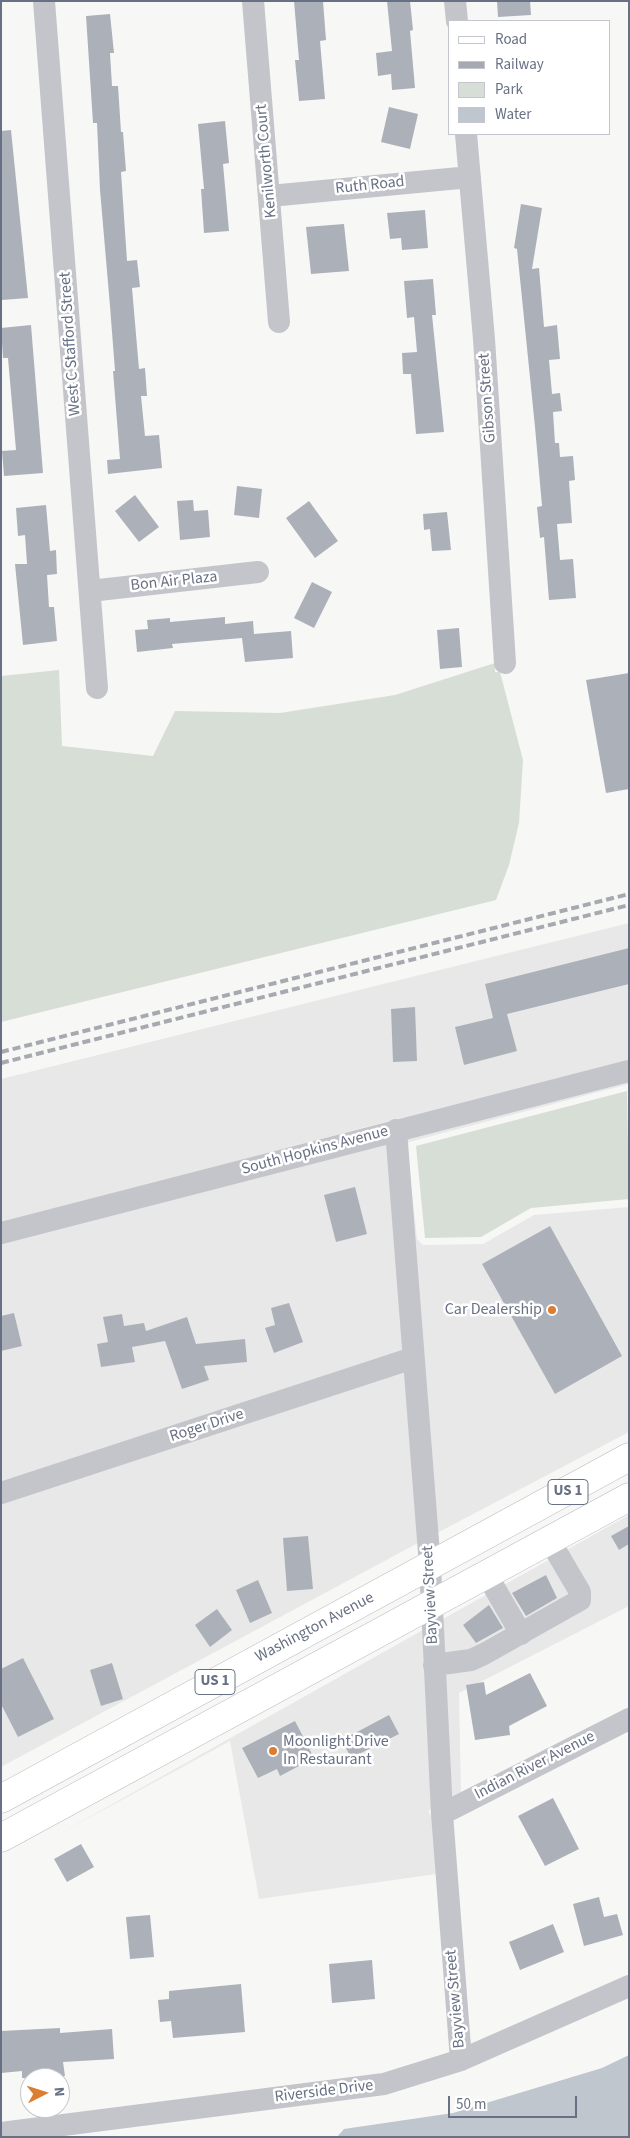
<!DOCTYPE html>
<style>
body{margin:0}
#map{position:relative;width:630px;height:2138px;overflow:hidden;background:#f7f7f5;font-family:"Source Sans 3",sans-serif}
canvas{display:block}
.frame{position:absolute;inset:0;border:2px solid #687184;pointer-events:none}
.legend{position:absolute;left:448px;top:20px;width:162px;height:115px;box-sizing:border-box;background:#fff;border:1px solid #c3c6ce;margin:0;padding:6px 9px;list-style:none;font-size:15px;color:#687184}
.legend li{display:flex;align-items:center;gap:10px;height:25px}
.legend b{width:25px;border:1px solid #c3c6ce}
.north{position:absolute;left:20px;top:2068px;width:50px;height:50px;box-sizing:border-box;background:#fff;border:1px solid #c3c6ce;border-radius:50%;rotate:85deg;font-size:14px;font-weight:700;line-height:20px;text-align:center;color:#687184}
.north::after{content:'';display:block;margin:auto;width:18px;height:22px;background:#db7e31;clip-path:polygon(50% 0,100% 100%,50% 72%,0 100%)}
.scale{position:absolute;left:448px;top:2096px;width:129px;height:22px;box-sizing:border-box;border:2px solid #687184;border-top:0;padding-left:6px;font-size:15px;line-height:18px;white-space:nowrap;color:#687184;-webkit-text-stroke:4px #fff;paint-order:stroke}
</style>
<div id="map">
<canvas width="630" height="2138"></canvas>
<div class="frame"></div>
<ul class="legend">
<li><b style="height:6px;background:#fff"></b>Road</li>
<li><b style="height:6px;background:#a6a9b0"></b>Railway</li>
<li><b style="height:14px;background:#d7ded6"></b>Park</li>
<li><b style="height:14px;background:#c0c6cd"></b>Water</li>
</ul>
<div class="north">N</div>
<div class="scale">50 m</div>
</div>
<script>
const g = document.querySelector('canvas').getContext('2d');
g.lineJoin = 'round';
function paint(path, color) { g.fillStyle = color; g.fill(path, 'evenodd'); }
const poly = rows => new Path2D(rows.map(r => 'M' + r).join(''));
function stroke(path, color, width, dash) { g.strokeStyle = color; g.lineWidth = width; g.lineCap = dash ? 'butt' : 'round'; g.setLineDash(dash || []); g.stroke(path); }
function drawText(font, color, halo, rows, align = 'center') {
  g.font = font + ' "Source Sans 3",sans-serif'; g.lineWidth = 5; g.setLineDash([]); g.textBaseline = 'middle'; g.strokeStyle = halo; g.fillStyle = color; for (const [text, x, y, turn = 0] of rows) {
    g.save(); g.translate(x, y); g.rotate((+turn || 0) * Math.PI / 180); g.textAlign = isNaN(turn) ? turn : align; if (halo) g.strokeText(text, 0, 0); g.fillText(text, 0, 0); g.restore();
  }
}
const built = poly([
 [629,923,629,1062,385,1122,1,1224,1,1079],
 [629,1081,629,1084,409,1142,407,1147,417,1239,423,1245,483,1244,534,1215,629,1207,629,1432,437,1533,406,1136],
 [387,1141,403,1352,1,1484,1,1242],
 [404,1371,418,1543,1,1767,1,1503],
 [629,1515,629,1606,459,1693,461,1794,451,1799,443,1619],
 [423,1630,431,1809,428,1811,432,1817,436,1874,259,1899,230,1741,52,1838]
]);
const green = poly([
 [495,663,495,672,500,672,523,760,519,823,509,865,496,900,1,1022,1,676,59,670,62,746,153,756,175,711,280,713,395,695],
 [627,1091,629,1199,531,1208,481,1237,425,1238,416,1146]
]);
const water = poly([
 [629,2055,629,2137,337,2137,344,2129,453,2113,602,2068]
]);
const building = poly([
 [294,1,323,1,326,40,320,41,325,99,299,101,295,60,299,60],
 [387,1,410,1,413,30,410,31,415,88,392,90,391,74,378,76,376,53,392,51],
 [497,1,530,1,531,15,498,17],
 [110,14,114,53,110,53,112,86,118,86,121,132,123,132,126,171,121,172,127,261,137,260,140,287,132,288,139,369,145,368,147,396,141,396,145,436,159,435,162,468,108,474,107,460,120,459,113,371,115,371,110,306,100,190,97,123,93,123,86,16],
 [389,107,418,114,410,149,381,142],
 [225,121,229,163,223,164,229,231,204,233,201,189,204,189,198,124],
 [11,130,28,298,2,300,1,131],
 [521,204,542,208,532,269,539,268,544,327,557,325,560,359,549,360,552,394,560,393,562,411,553,412,555,443,559,443,560,457,573,456,575,480,569,481,572,523,557,524,560,560,573,559,576,598,549,600,544,537,540,538,537,507,542,506,535,427,517,249,514,248],
 [425,210,428,248,402,250,401,238,390,239,387,213],
 [344,224,349,271,311,274,306,227],
 [433,279,436,315,432,315,444,432,416,434,411,374,403,374,402,353,417,352,414,317,407,318,404,281],
 [31,325,43,473,4,476,2,451,16,450,8,358,3,358,1,328],
 [237,486,262,489,259,518,234,515],
 [135,495,159,527,139,542,115,511],
 [193,500,194,511,208,510,210,537,180,540,177,501],
 [309,501,338,541,315,558,286,518],
 [46,505,50,551,56,550,57,574,47,575,49,607,54,607,57,641,23,645,15,564,27,564,25,535,18,536,16,508],
 [447,512,451,550,432,551,430,529,424,530,423,514],
 [312,582,332,592,314,628,294,618],
 [225,617,225,624,253,621,254,634,291,631,293,658,245,662,242,638,172,644,173,648,137,652,135,630,148,629,147,620,170,618,170,622],
 [459,628,462,667,440,669,437,630],
 [629,673,629,789,606,793,586,680],
 [629,948,629,984,507,1014,517,1051,464,1065,455,1027,493,1018,485,984],
 [415,1007,417,1061,393,1062,391,1009],
 [355,1187,367,1234,336,1242,324,1195],
 [550,1226,622,1356,555,1394,482,1264],
 [289,1303,303,1342,274,1353,265,1328,275,1325,271,1308],
 [14,1313,22,1346,1,1351,1,1316],
 [122,1314,124,1326,144,1323,146,1331,187,1317,196,1344,245,1339,247,1362,204,1366,209,1380,182,1389,165,1341,132,1347,135,1362,101,1367,97,1344,108,1342,103,1317],
 [629,1526,629,1544,619,1550,611,1536],
 [308,1536,313,1589,287,1591,283,1538],
 [546,1575,557,1598,526,1616,512,1593],
 [258,1580,272,1613,250,1623,236,1590],
 [489,1605,503,1628,476,1643,463,1625],
 [217,1609,232,1630,210,1647,195,1625],
 [23,1658,54,1719,18,1737,1,1704,1,1669],
 [112,1663,123,1699,101,1706,90,1670],
 [530,1673,547,1706,509,1726,510,1735,475,1740,466,1685,484,1682,486,1695],
 [389,1715,399,1734,351,1758,342,1740],
 [295,1721,314,1758,280,1776,277,1769,258,1778,242,1748],
 [553,1798,579,1849,545,1866,518,1816],
 [81,1844,94,1867,67,1882,54,1859],
 [599,1897,604,1917,617,1914,623,1935,584,1946,573,1904],
 [150,1915,154,1957,130,1959,126,1917],
 [553,1924,564,1952,520,1970,509,1942],
 [372,1960,375,1999,332,2003,329,1964],
 [241,1984,245,2032,173,2038,171,2021,160,2022,158,2000,169,1999,169,1991],
 [60,2028,60,2033,112,2029,114,2059,63,2062,65,2076,52,2078,22,2078,22,2071,1,2073,1,2031]
]);
const minor = poly([
 [44,1,97,688],
 [253,1,279,322],
 [455,1,457,21],
 [466,134,484,339,505,663],
 [270,196,470,177],
 [90,591,258,572],
 [396,1130,430,1566,442,1814,461,2060],
 [1,1233,629,1071],
 [1,1493,413,1358],
 [487,1575,521,1634],
 [434,1665,471,1660,484,1654,580,1600,580,1592,550,1541],
 [442,1814,629,1719],
 [1,2133,384,2084,461,2060,629,1986]
]);
const major = poly([
 [1,1799,629,1457],
 [1,1838,629,1497]
]);
const rail = poly([
 [1,1052,629,894],
 [1,1063,629,905]
]);
const markers = [
 [552,1310,5,"#db7e31"],
 [273,1751,5,"#db7e31"]
];
const shields = [
 [568,1492,40],
 [215,1682,40]
];
const shieldNames = [
 ["US 1",568,1492],
 ["US 1",215,1682]
];
const streetNames = [
 ["Kenilworth Court",267,161,-95],
 ["Ruth Road",370,186,-6],
 ["West C Stafford Street",71,344,-94],
 ["Gibson Street",488,398,-94],
 ["Bon Air Plaza",174,582,-6],
 ["South Hopkins Avenue",315,1151,-15],
 ["Roger Drive",207,1426,-18],
 ["Bayview Street",431,1595,-93],
 ["Washington Avenue",315,1628,-28],
 ["Indian River Avenue",535,1766,-27],
 ["Bayview Street",456,1999,-95],
 ["Riverside Drive",324,2092,-7]
];
const poiNames = [
 ["Car Dealership",542,1310],
 ["Moonlight Drive",283,1742,"left"],
 ["In Restaurant",283,1760,"left"]
];
paint(built, '#e8e8e8');
paint(green, '#d7ded6');
paint(water, '#c0c6cd');
paint(building, '#acb1b9');
stroke(major, '#b6b9be', 29);
stroke(minor, '#c3c5ca', 22);
stroke(major, '#fff', 28);
stroke(rail, '#a6a9b0', 4, [8, 4]);
for (const [x, y, r, color] of markers) { const dot = new Path2D(); dot.arc(x, y, r, 0, 2 * Math.PI); g.fillStyle = color; g.fill(dot); stroke(dot, '#fff', 2); }
for (const [x, y, w] of shields) { const box = new Path2D(); box.roundRect(x - w / 2, y - 12.5, w, 25, 4); g.fillStyle = '#fff'; g.fill(box); stroke(box, '#687184', 1); }
drawText('bold 15px', '#687184', null, shieldNames);
drawText('16px', '#687184', '#fff', streetNames);
drawText('16px', '#687184', '#fff', poiNames, 'right');
</script>
